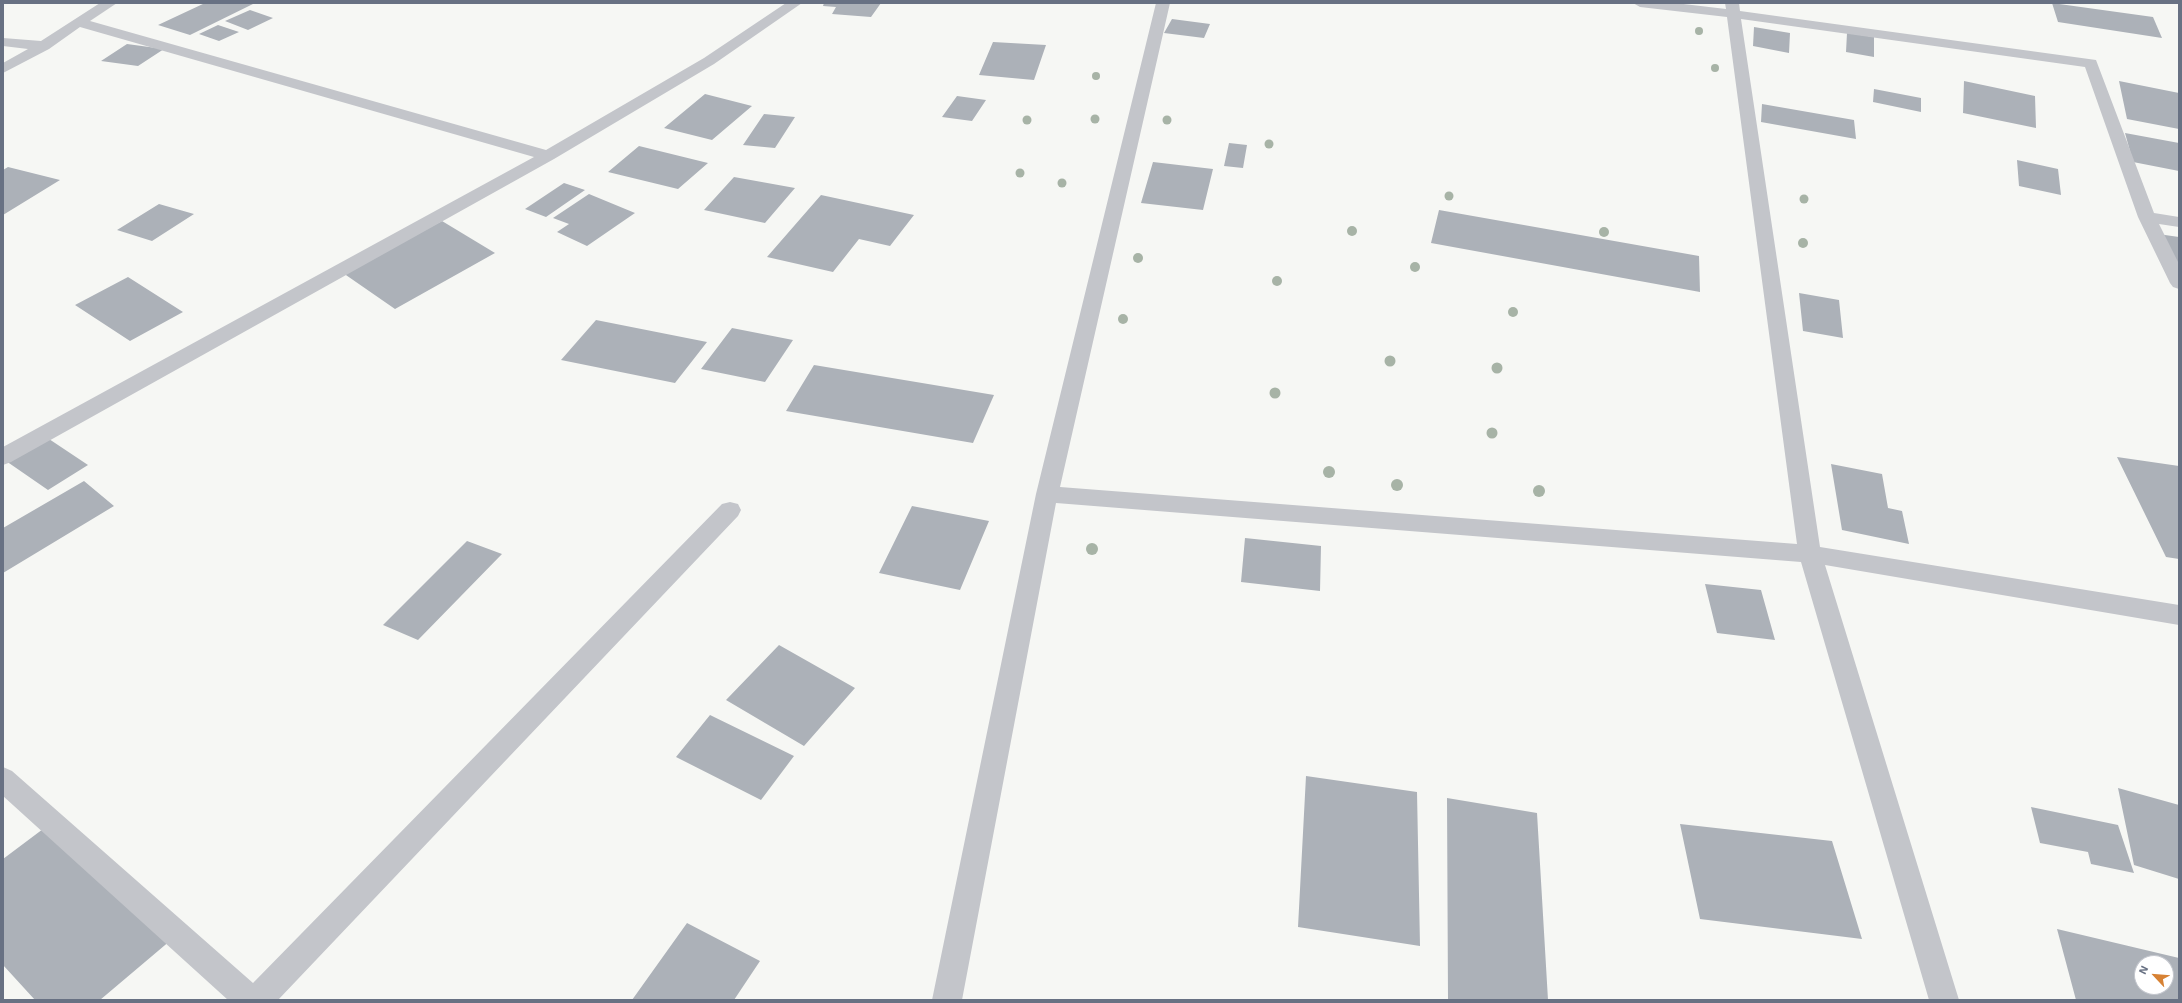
<!DOCTYPE html>
<style>
body{margin:0}
#map{position:relative;width:2182px;height:1003px;overflow:hidden;background:#f6f7f4;font-family:"Work Sans",sans-serif}
canvas{display:block}
.frame{position:absolute;inset:0;border:4px solid #687183;pointer-events:none}
.north{position:absolute;left:2134px;top:955px;width:40px;height:40px;box-sizing:border-box;background:#fff;border:1px solid #c3c6cd;border-radius:50%;rotate:296deg;font-size:11px;font-weight:700;line-height:16px;text-align:center;color:#687183}
.north::after{content:'';display:block;margin:auto;width:14px;height:18px;background:#d78234;clip-path:polygon(50% 0,100% 100%,50% 72%,0 100%)}
</style>
<div id="map">
<canvas width="2182" height="1003"></canvas>
<div class="frame"></div>
<div class="north">N</div>
</div>
<script>
const g = document.querySelector('canvas').getContext('2d');
g.lineJoin = 'round';
function paint(path, color) { g.fillStyle = color; g.fill(path, 'evenodd'); }
const poly = rows => new Path2D(rows.map(r => 'M' + r).join(''));
const building = poly([
 [205,3,255,3,190,35,158,25],
 [824,3,881,3,871,17,832,14,836,7,823,6],
 [2052,3,2153,17,2162,38,2058,22],
 [250,10,273,18,248,30,225,21],
 [1172,19,1210,24,1204,38,1164,33],
 [218,25,239,32,219,41,199,34],
 [1754,27,1790,33,1789,53,1753,46],
 [1847,33,1874,37,1874,57,1846,52],
 [993,42,1046,45,1034,80,979,75],
 [127,44,164,49,138,66,101,61],
 [1964,81,2035,96,2036,128,1963,113],
 [2119,81,2179,93,2179,129,2127,119],
 [1874,89,1921,98,1921,112,1873,102],
 [705,94,752,106,712,140,664,128],
 [957,96,986,100,972,121,942,117],
 [1762,104,1854,120,1856,139,1761,122],
 [764,114,795,117,775,148,743,145],
 [2125,133,2179,143,2179,171,2133,162],
 [1229,143,1247,145,1243,168,1224,166],
 [639,146,708,163,678,189,608,172],
 [2017,160,2058,169,2061,195,2019,186],
 [1153,162,1213,169,1203,210,1141,203],
 [8,167,60,180,3,215,3,170],
 [734,177,795,188,765,223,704,210],
 [564,183,585,190,546,217,525,209],
 [589,194,635,213,587,246,557,232,569,224,553,218],
 [821,195,914,215,890,246,859,239,833,272,767,257],
 [159,204,194,214,152,241,117,230],
 [1439,210,1699,256,1700,292,1431,243],
 [442,221,495,253,395,309,343,273],
 [2158,234,2179,237,2179,263,2170,261],
 [128,277,183,312,130,341,75,305],
 [1799,293,1839,300,1843,338,1803,331],
 [596,320,707,342,675,383,561,360],
 [732,328,793,340,765,382,701,369],
 [814,365,994,395,973,443,786,411],
 [46,437,88,465,48,490,6,461],
 [2117,457,2179,466,2179,559,2166,557],
 [1831,464,1882,474,1888,508,1902,511,1909,544,1842,530],
 [84,481,114,506,3,573,3,528],
 [912,506,989,521,960,590,879,573],
 [1245,538,1321,546,1320,591,1241,582],
 [467,541,502,554,418,640,383,625],
 [1705,584,1761,590,1775,640,1717,633],
 [779,645,855,688,804,746,726,700],
 [710,715,794,756,761,800,676,757],
 [1306,776,1417,792,1420,946,1298,927],
 [2118,788,2179,805,2179,879,2134,865],
 [1447,798,1537,813,1548,1000,1448,1000],
 [2031,807,2118,825,2134,873,2091,864,2088,852,2040,843],
 [51,823,171,940,100,1000,35,1000,3,965,3,859],
 [1680,824,1832,841,1862,939,1700,919],
 [687,923,760,961,734,1000,632,1000],
 [2057,929,2179,958,2179,1000,2076,1000],
 [2142,963,2166,963,2166,987,2142,987]
]);
const minor = poly([
 [100,3,117,3,90,21,546,150,704,58,786,3,802,3,714,64,554,159,11,462,3,465,3,447,534,157,80,27,49,49,3,73,3,63,28,49,3,46,3,38,41,41,100,3],
 [1156,3,1170,3,1060,487,1797,544,1727,17,1640,7,1633,3,1675,3,1726,9,1725,3,1739,3,1740,11,2096,60,2154,213,2179,217,2179,227,2159,224,2179,264,2179,289,2173,287,2170,283,2138,217,2085,67,1741,19,1820,547,2179,605,2179,625,1825,565,1959,1000,1929,1000,1801,562,1056,503,962,1000,932,1000,1036,494,1156,3],
 [730,502,738,504,741,510,738,516,278,1000,228,1000,3,796,3,767,12,771,253,983,722,504,730,502]
]);
const trees = [
 [1699,31,4],
 [1715,68,4],
 [1096,76,4],
 [1095,119,4.5],
 [1027,120,4.5],
 [1167,120,4.5],
 [1269,144,4.5],
 [1020,173,4.5],
 [1062,183,4.5],
 [1449,196,4.5],
 [1804,199,4.5],
 [1352,231,5],
 [1604,232,5],
 [1803,243,5],
 [1138,258,5],
 [1415,267,5],
 [1277,281,5],
 [1513,312,5],
 [1123,319,5],
 [1390,361,5.5],
 [1497,368,5.5],
 [1275,393,5.5],
 [1492,433,5.5],
 [1329,472,6],
 [1397,485,6],
 [1539,491,6],
 [1092,549,6]
];
paint(building, '#acb1b8');
paint(minor, '#c3c5ca');
g.fillStyle = '#a7b3a6';
for (const [x, y, r] of trees) { g.beginPath(); g.arc(x, y, r, 0, 2 * Math.PI); g.fill(); }
</script>
